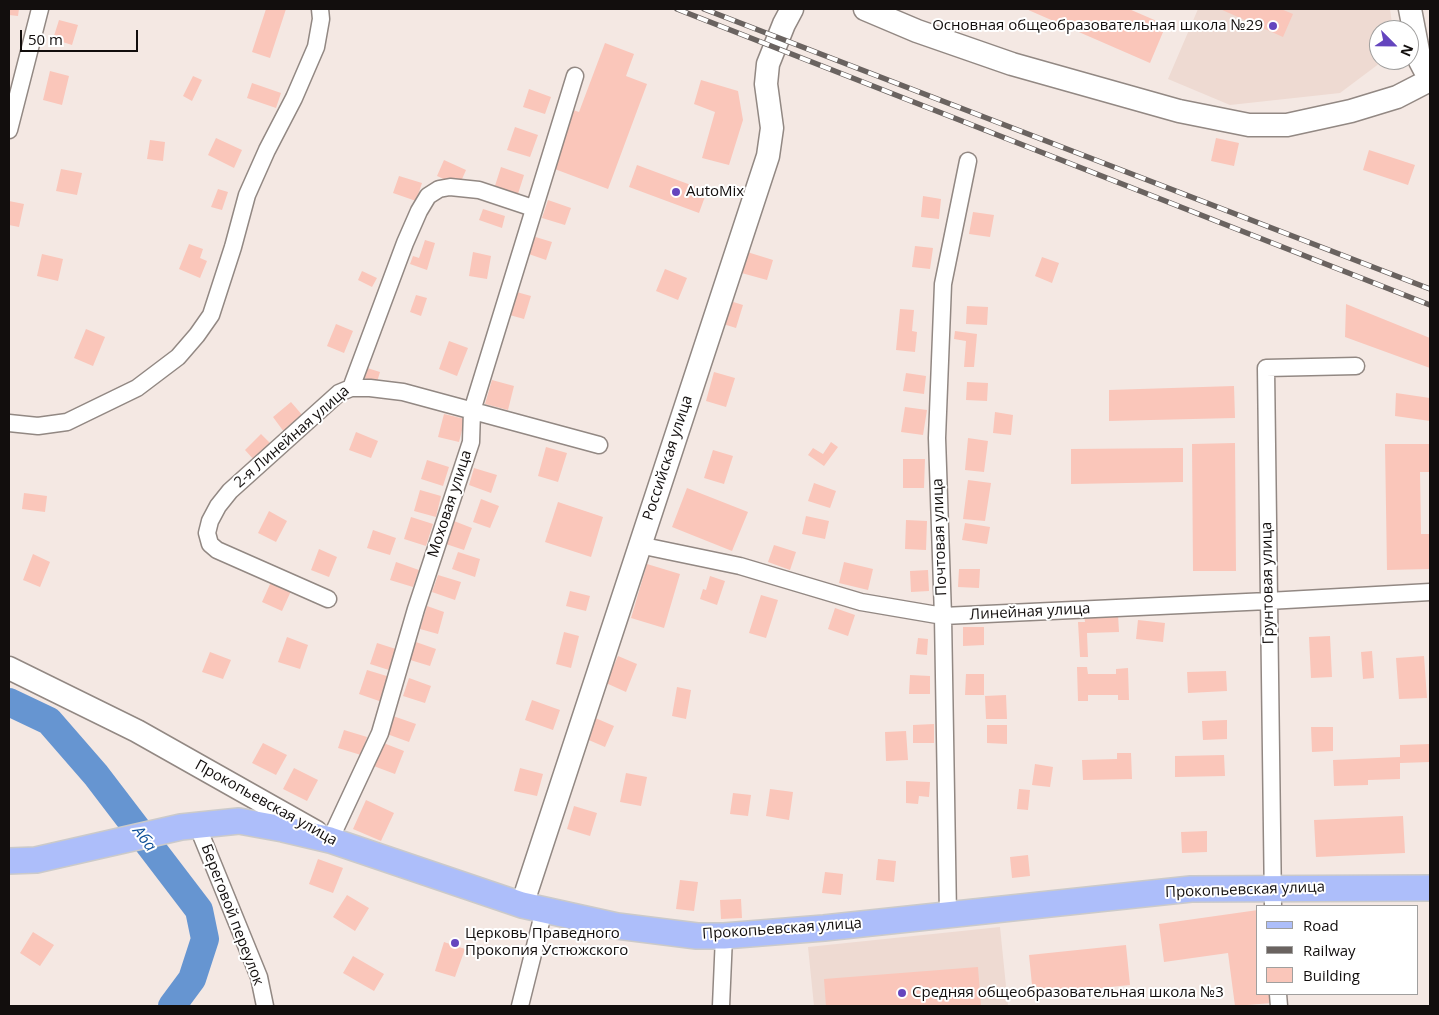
<!DOCTYPE html>
<meta charset="utf-8">
<style>
body{margin:0}
#map{position:relative;width:1439px;height:1015px;overflow:hidden;background:#f4e8e3;font-family:"Open Sans",sans-serif}
canvas{display:block}
.frame{position:absolute;inset:0;border:10px solid #120e0d;pointer-events:none}
.legend{position:absolute;left:1256px;top:905px;width:162px;height:90px;box-sizing:border-box;background:#fff;border:1px solid #a09f9e;margin:0;padding:6px 9px;list-style:none;font-size:15px;color:#120e0d}
.legend li{display:flex;align-items:center;gap:10px;height:25px}
.legend b{width:25px;border:1px solid #a09f9e}
.north{position:absolute;left:1369px;top:20px;width:50px;height:50px;box-sizing:border-box;background:#fff;border:1px solid #a09f9e;border-radius:50%;rotate:113deg;font-size:14px;font-weight:700;line-height:20px;text-align:center;color:#120e0d}
.north::after{content:'';display:block;margin:auto;width:18px;height:22px;background:#6445be;clip-path:polygon(50% 0,100% 100%,50% 72%,0 100%)}
.scale{position:absolute;left:20px;top:30px;width:118px;height:22px;box-sizing:border-box;border:2px solid #120e0d;border-top:0;padding-left:6px;font-size:15px;line-height:18px;white-space:nowrap;color:#120e0d;-webkit-text-stroke:4px #fff;paint-order:stroke}
</style>
<div id="map">
<canvas width="1439" height="1015"></canvas>
<div class="frame"></div>
<ul class="legend">
<li><b style="height:6px;background:#adbefa"></b>Road</li>
<li><b style="height:6px;background:#6a6360"></b>Railway</li>
<li><b style="height:14px;background:#fac6ba"></b>Building</li>
</ul>
<div class="north">N</div>
<div class="scale">50 m</div>
</div>
<script>
const g = document.querySelector('canvas').getContext('2d');
g.lineJoin = 'round';
function paint(path, color) { g.fillStyle = color; g.fill(path, 'evenodd'); }
const poly = rows => new Path2D(rows.map(r => 'M' + r).join(''));
function stroke(path, color, width, dash) { g.strokeStyle = color; g.lineWidth = width; g.lineCap = dash ? 'butt' : 'round'; g.setLineDash(dash || []); g.stroke(path); }
function drawText(font, color, halo, rows, align = 'center') {
  g.font = font + ' "Open Sans",sans-serif'; g.lineWidth = 4; g.setLineDash([]); g.textBaseline = 'middle'; g.strokeStyle = halo; g.fillStyle = color; for (const [text, x, y, turn = 0] of rows) {
    g.save(); g.translate(x, y); g.rotate((+turn || 0) * Math.PI / 180); g.textAlign = isNaN(turn) ? turn : align; if (halo) g.strokeText(text, 0, 0); g.fillText(text, 0, 0); g.restore();
  }
}
const built = poly([
 [1198,9,1390,9,1393,30,1379,30,1379,60,1384,60,1340,93,1230,105,1168,79],
 [1000,927,1008,1006,814,1006,808,947]
]);
const river = poly([
 [9,702,49,721,96,775,199,910,205,939,192,979,172,1006]
]);
const building = poly([
 [9,9,19,9,18,16,9,15],
 [266,9,286,9,270,58,252,52],
 [1026,9,1129,9,1166,25,1150,63],
 [1220,9,1281,9,1293,14,1283,37],
 [59,20,78,25,72,45,53,39],
 [605,43,634,54,626,76,647,84,608,189,552,168,573,110,579,112],
 [50,71,69,76,62,105,43,100],
 [193,76,202,80,192,101,183,96],
 [701,80,738,91,743,120,729,165,702,158,715,112,694,104],
 [252,83,281,93,276,108,247,98],
 [529,89,551,97,545,114,523,107],
 [515,127,538,135,530,157,507,150],
 [216,138,242,150,234,168,208,155],
 [1216,138,1239,143,1234,166,1211,161],
 [150,140,165,142,163,161,147,159],
 [1369,150,1415,165,1408,185,1363,170],
 [444,160,466,170,459,186,437,176],
 [637,165,707,191,699,213,629,187],
 [501,167,524,175,517,197,494,189],
 [61,169,82,173,77,195,56,191],
 [399,176,422,183,416,201,393,193],
 [218,189,228,192,222,210,211,207],
 [923,196,941,199,939,219,921,217],
 [548,200,571,208,565,225,542,218],
 [9,201,24,204,19,227,9,225],
 [483,209,505,216,502,228,479,220],
 [973,212,994,215,990,237,969,234],
 [529,235,552,242,546,260,523,252],
 [425,240,435,243,427,270,410,264,413,256,419,258],
 [189,244,203,249,200,258,207,261,200,278,179,269],
 [915,246,933,248,930,269,912,267],
 [744,251,773,260,767,280,738,272],
 [473,252,491,256,487,279,469,276],
 [42,254,63,259,58,281,37,276],
 [1042,257,1059,263,1052,283,1035,276],
 [665,269,687,278,678,300,656,291],
 [362,271,377,278,372,287,358,280],
 [513,291,531,296,524,319,506,314],
 [416,295,427,298,421,316,410,312],
 [727,300,743,305,736,328,720,323],
 [1346,304,1430,338,1430,368,1345,337],
 [967,306,988,307,987,325,966,324],
 [900,309,914,310,912,331,917,332,915,352,896,350],
 [336,324,353,331,344,353,327,346],
 [86,329,105,337,93,366,74,358],
 [955,331,977,334,974,367,964,367,966,341,954,339],
 [449,341,468,348,457,376,439,369],
 [364,367,380,372,377,382,361,377],
 [714,372,735,378,726,407,706,401],
 [906,373,926,376,924,394,903,391],
 [492,380,514,386,508,410,485,404],
 [967,382,988,383,987,401,966,400],
 [1234,386,1235,418,1109,421,1109,390],
 [1396,393,1430,398,1430,421,1395,416],
 [291,402,303,416,284,432,273,417],
 [905,407,927,410,923,435,901,432],
 [995,412,1013,415,1011,435,993,433],
 [444,414,465,419,459,442,438,437],
 [356,432,378,441,371,458,349,450],
 [261,434,272,445,255,461,245,450],
 [968,438,988,441,984,472,965,470],
 [831,442,838,447,824,466,808,455,813,448,823,454],
 [1235,443,1236,571,1193,571,1192,444],
 [1385,444,1430,444,1430,472,1420,472,1421,534,1430,534,1430,569,1387,570],
 [546,447,567,453,558,482,538,476],
 [1183,448,1183,482,1071,484,1071,449],
 [713,450,733,456,724,484,704,478],
 [903,459,925,459,924,488,903,488],
 [427,460,449,467,443,486,421,479],
 [474,468,497,475,491,493,469,485],
 [968,480,991,483,985,521,963,519],
 [814,483,836,491,830,508,808,501],
 [687,488,748,512,732,551,672,527],
 [420,490,441,496,436,517,414,511],
 [24,493,47,496,45,512,22,509],
 [481,499,499,506,490,528,473,522],
 [558,502,603,517,591,557,545,542],
 [269,511,287,521,276,542,258,533],
 [806,516,829,521,825,539,802,534],
 [411,517,433,524,426,546,404,539],
 [906,520,927,521,926,550,905,549],
 [454,521,472,528,464,550,446,544],
 [965,523,990,527,987,544,962,540],
 [373,530,396,538,390,555,367,548],
 [774,545,796,552,790,570,768,562],
 [319,549,337,557,329,577,311,570],
 [458,552,480,559,475,577,452,569],
 [33,554,50,562,40,587,23,580],
 [396,562,419,570,413,587,390,580],
 [844,562,873,569,868,590,839,583],
 [647,564,680,574,664,628,631,618],
 [959,569,980,569,979,588,958,587],
 [928,570,929,591,911,592,910,571],
 [438,575,461,582,455,600,432,592],
 [710,576,725,581,717,605,700,599,703,589,706,590],
 [271,582,291,591,282,611,262,602],
 [570,591,590,596,586,611,566,606],
 [761,595,778,600,766,638,749,633],
 [427,606,444,612,438,634,420,629],
 [835,608,855,615,848,636,828,629],
 [1118,614,1119,632,1087,633,1088,657,1080,657,1078,622,1085,622,1084,615],
 [1138,620,1165,623,1163,642,1136,639],
 [963,627,984,627,984,645,963,646],
 [564,632,579,636,571,668,556,664],
 [1330,636,1332,677,1311,678,1309,637],
 [287,637,308,645,300,669,278,662],
 [918,638,928,639,927,655,916,654],
 [413,641,436,649,430,666,407,659],
 [377,643,399,650,392,671,370,664],
 [1372,651,1374,678,1363,679,1361,652],
 [210,652,231,660,223,679,202,672],
 [618,656,637,664,626,692,606,683],
 [1424,656,1427,698,1399,699,1396,658],
 [1077,667,1087,667,1088,674,1116,674,1116,669,1128,668,1129,700,1118,700,1118,695,1088,695,1088,701,1078,701],
 [367,670,390,677,382,702,359,694],
 [1226,671,1227,691,1188,693,1187,672],
 [966,674,984,674,984,695,965,695],
 [910,675,930,676,930,694,909,694],
 [409,678,431,686,425,703,403,696],
 [677,687,691,690,686,719,672,716],
 [1006,695,1007,719,986,719,985,696],
 [532,700,560,710,553,730,525,720],
 [393,716,416,724,409,742,387,734],
 [593,717,614,726,605,747,584,738],
 [1227,720,1227,739,1203,740,1202,721],
 [934,724,934,743,913,743,913,725],
 [987,725,1007,725,1007,744,987,743],
 [1311,727,1333,727,1333,751,1312,752],
 [344,730,367,737,361,755,338,748],
 [906,731,908,760,886,761,885,732],
 [381,742,404,751,395,774,371,765],
 [263,743,287,755,276,775,252,763],
 [1430,744,1430,762,1400,763,1400,779,1368,780,1368,785,1334,786,1333,760,1400,757,1400,745],
 [1117,753,1131,753,1132,779,1083,780,1082,760,1117,759],
 [1224,755,1225,776,1175,777,1175,756],
 [1035,764,1053,767,1050,787,1032,785],
 [294,768,318,780,307,801,283,789],
 [520,768,543,774,537,796,514,791],
 [626,773,647,777,641,806,620,802],
 [906,781,930,782,929,797,919,796,918,804,906,803],
 [770,789,793,792,789,820,766,816],
 [1019,789,1030,790,1028,810,1017,809],
 [733,793,751,795,748,816,730,814],
 [366,800,394,813,381,841,353,829],
 [574,806,597,813,590,836,567,829],
 [1403,816,1405,853,1316,857,1314,820],
 [1207,831,1207,852,1182,853,1181,832],
 [1028,855,1030,876,1012,878,1010,857],
 [318,859,343,868,333,893,309,884],
 [878,859,896,861,894,882,876,880],
 [825,872,843,874,841,895,822,893],
 [680,880,698,882,694,911,676,909],
 [347,895,369,908,355,931,333,917],
 [741,899,742,918,721,919,720,900],
 [1258,910,1258,994,1271,994,1272,1003,1235,1006,1228,953,1164,962,1159,924],
 [33,932,54,945,40,966,20,953],
 [444,942,465,949,455,977,435,971],
 [1126,945,1130,985,1033,995,1029,955],
 [353,956,384,974,374,991,343,973],
 [978,967,981,1006,826,1006,824,979]
]);
const minor = poly([
 [9,130,40,9],
 [351,388,405,243,419,211,428,196,439,189,450,187,479,190,533,208],
 [9,423,38,426,67,422,137,388,178,357,197,335,211,315,233,247,247,195,267,150,294,98,316,47,321,19,320,9],
 [639,545,740,566,861,602,943,616,1268,601,1430,592],
 [328,599,217,550,210,544,207,533,210,521,218,506,230,491,339,393,351,388,370,388,403,392,599,445],
 [197,825,259,977,265,1006],
 [330,840,380,733,416,609,471,442,472,411,575,76],
 [1273,906,1266,368,1356,366],
 [948,915,943,616,937,438,943,284,968,161],
 [1278,994,1279,1006],
 [520,1006,544,910],
 [721,1006,724,936]
]);
const secondary = poly([
 [865,9,917,31,1012,64,1179,111,1249,125,1287,125,1351,111,1397,97,1430,80],
 [1410,9,1420,61,1430,80],
 [9,668,137,731,316,832],
 [522,905,768,156,772,128,766,84,768,64,784,24,792,9]
]);
const primary = poly([
 [9,861,36,860,181,827,239,821,283,829,330,840,522,905,617,926,697,936,724,936,824,928,1191,889,1430,888]
]);
const rail = poly([
 [677,9,1430,305],
 [704,9,1430,289]
]);
const markers = [
 [1273,26,5,"#6445be"],
 [676,192,5,"#6445be"],
 [455,943,5,"#6445be"],
 [902,993,5,"#6445be"]
];
const poiNames = [
 ["Основная общеобразовательная школа №29",1263,26,"right"],
 ["AutoMix",686,192],
 ["Церковь Праведного",465,934],
 ["Прокопия Устюжского",465,951],
 ["Средняя общеобразовательная школа №3",912,993]
];
const streetNames = [
 ["2-я Линейная улица",292,437,-41],
 ["Российская улица",668,458,-72],
 ["Моховая улица",450,504,-72],
 ["Почтовая улица",940,537,-92],
 ["Грунтовая улица",1268,583,-91],
 ["Линейная улица",1030,612,-3],
 ["Прокопьевская улица",266,803,29],
 ["Прокопьевская улица",1245,890,-2],
 ["Береговой переулок",232,915,69],
 ["Прокопьевская улица",782,929,-4]
];
const waterNames = [
 ["Аба",144,839,53]
];
paint(built, '#eedad2');
stroke(river, '#6695d1', 28);
paint(building, '#fac6ba');
stroke(minor, '#928883', 19);
stroke(secondary, '#928883', 25);
stroke(primary, '#cbcaca', 28);
stroke(minor, '#fff', 16);
stroke(secondary, '#fff', 22);
stroke(primary, '#adbefa', 25);
stroke(rail, '#6a6360', 5.5);
stroke(rail, '#fff', 4, [11]);
for (const [x, y, r, color] of markers) { const dot = new Path2D(); dot.arc(x, y, r, 0, 2 * Math.PI); g.fillStyle = color; g.fill(dot); stroke(dot, '#fff', 2); }
drawText('15px', '#120e0d', '#fff', poiNames, 'left');
drawText('15px', '#120e0d', '#fff', streetNames);
drawText('italic 16px', '#0f5098', '#fff', waterNames);
</script>
